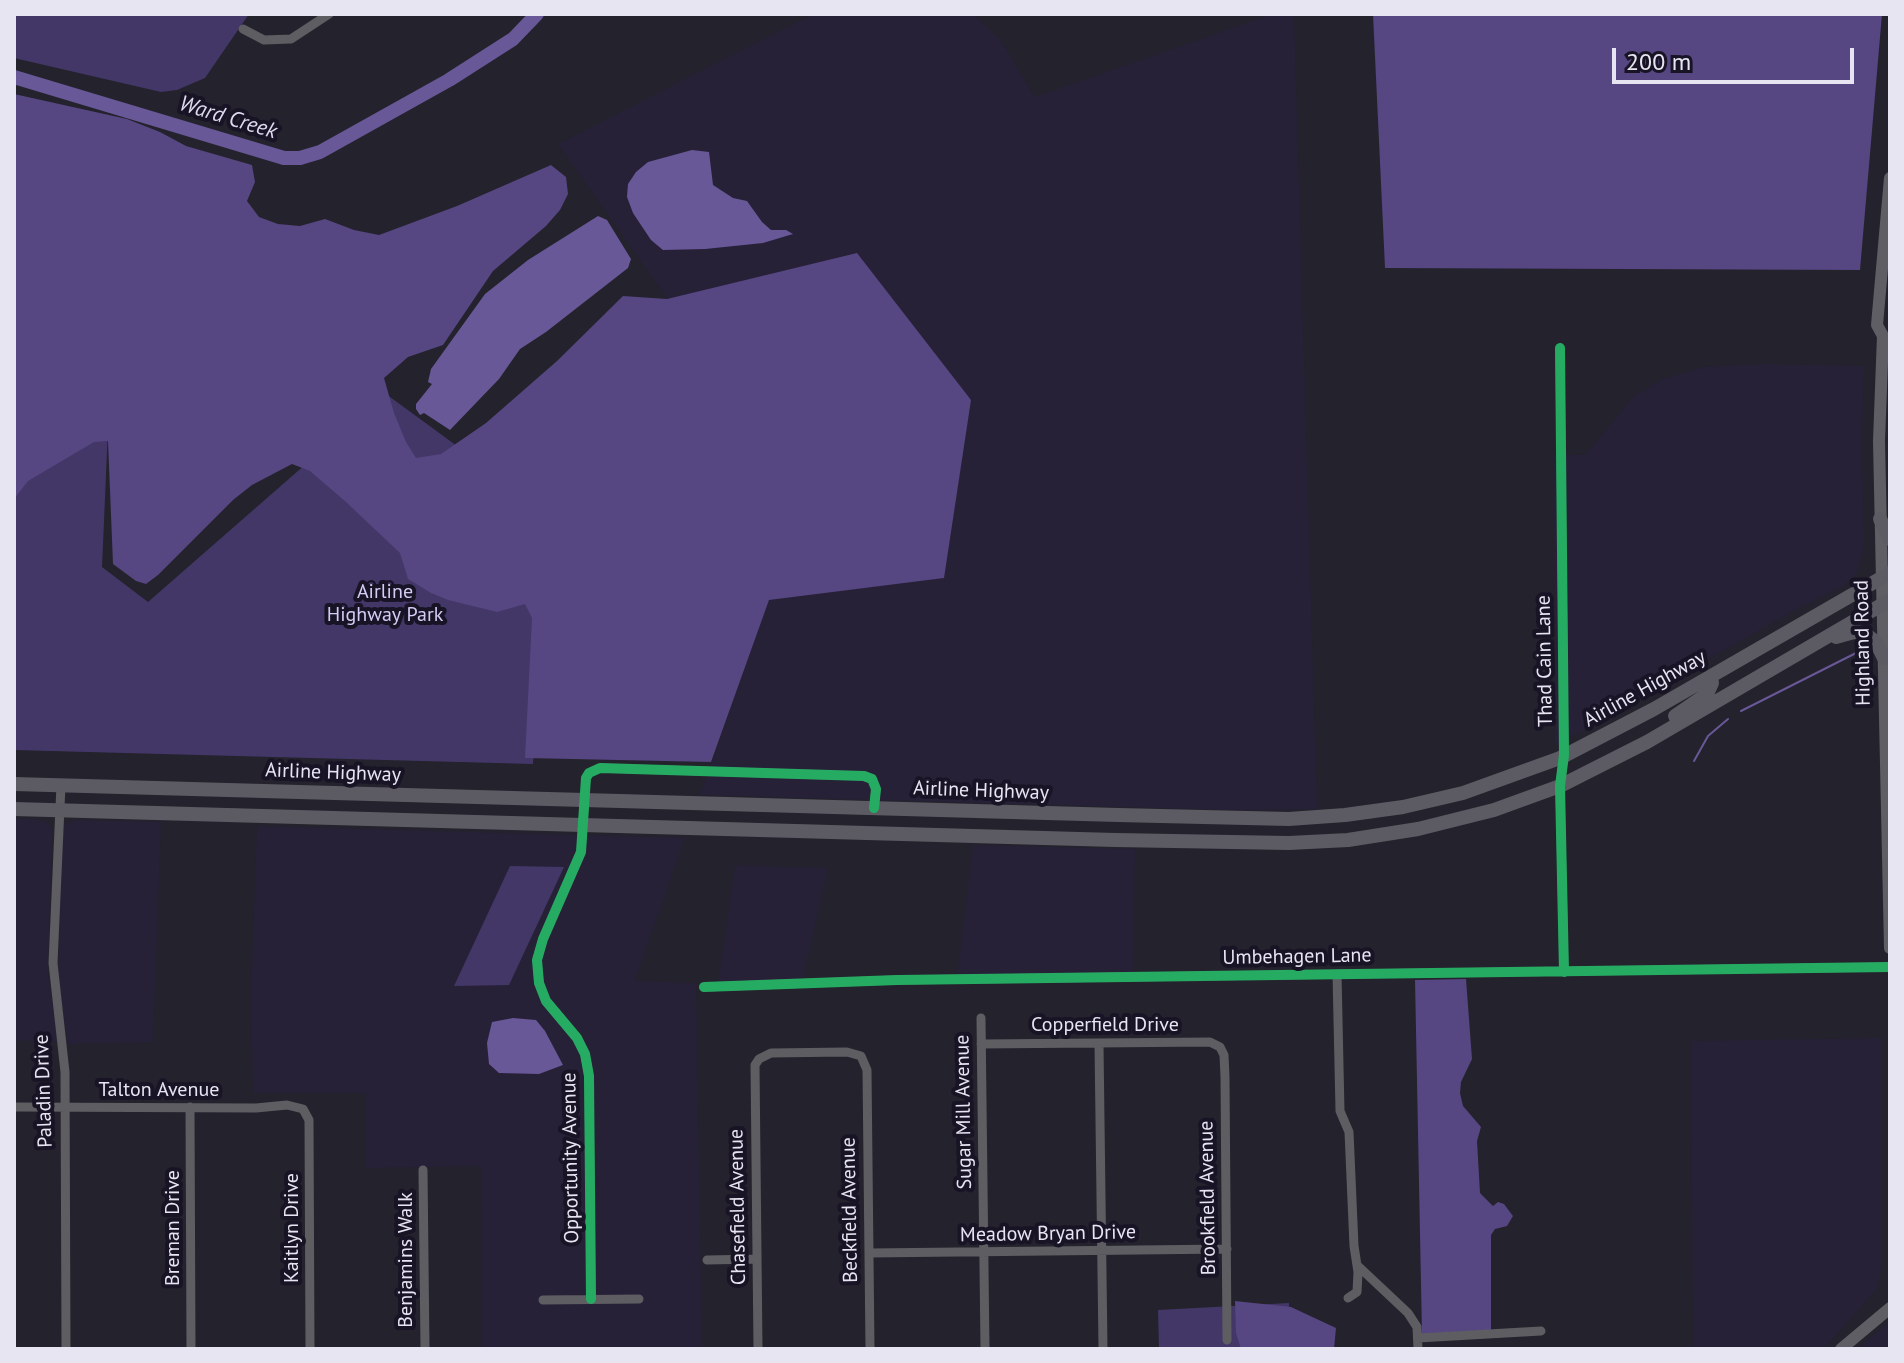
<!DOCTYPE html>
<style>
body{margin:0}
#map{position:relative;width:1904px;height:1363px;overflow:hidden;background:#24222c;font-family:"PT Sans",sans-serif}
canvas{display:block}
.frame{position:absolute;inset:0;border:16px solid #e7e5f2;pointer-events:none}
.scale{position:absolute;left:1612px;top:48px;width:242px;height:36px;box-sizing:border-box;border:4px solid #e7e5f2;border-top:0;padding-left:10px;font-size:24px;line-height:28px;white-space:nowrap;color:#e7e5f2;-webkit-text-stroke:6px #181426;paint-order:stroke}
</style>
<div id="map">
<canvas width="1904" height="1363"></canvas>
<div class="frame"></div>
<div class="scale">200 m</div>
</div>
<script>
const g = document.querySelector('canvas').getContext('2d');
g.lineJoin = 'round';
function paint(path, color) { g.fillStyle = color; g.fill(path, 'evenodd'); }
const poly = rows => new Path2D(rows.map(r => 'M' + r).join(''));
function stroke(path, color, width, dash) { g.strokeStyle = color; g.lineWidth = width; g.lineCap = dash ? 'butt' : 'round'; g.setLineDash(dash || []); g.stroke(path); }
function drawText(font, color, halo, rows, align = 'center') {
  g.font = font + ' "PT Sans",sans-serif'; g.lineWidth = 8; g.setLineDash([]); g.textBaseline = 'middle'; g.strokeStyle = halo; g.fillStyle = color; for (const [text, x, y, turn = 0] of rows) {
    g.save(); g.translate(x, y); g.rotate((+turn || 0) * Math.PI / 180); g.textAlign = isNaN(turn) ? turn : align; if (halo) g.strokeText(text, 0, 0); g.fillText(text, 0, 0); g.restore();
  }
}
const built = poly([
 [812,14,973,14,1000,39,1035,97,1272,14,1294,14,1317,809,1231,810,700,795,769,600,943,578,668,300,558,144],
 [1762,364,1864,366,1862,443,1864,537,1863,554,1855,576,1843,586,1795,610,1555,746,1554,454,1585,455,1633,397,1663,379,1704,367],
 [14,818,43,820,51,827,52,835,48,972,58,1042,14,1040],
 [76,820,161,822,153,1042,68,1044,58,977,62,836,65,824],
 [257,826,685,838,635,981,696,983,702,1349,482,1349,481,1166,366,1168,366,1093,253,1093,251,995],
 [973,845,1135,849,1133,974,957,976],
 [735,865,828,868,803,980,718,983],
 [1881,1038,1881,1270,1876,1290,1824,1349,1693,1349,1691,1041],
 [1887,1324,1890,1324,1890,1349,1858,1349]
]);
const green = poly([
 [14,14,249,14,205,78,177,90,161,92,14,58],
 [14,105,121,128,102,567,148,602,386,394,547,512,533,764,14,750],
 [510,866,564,867,509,985,454,986],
 [1289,1303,1289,1349,1159,1349,1158,1310]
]);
const forest = poly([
 [1373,14,1882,14,1860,270,1385,268],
 [14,94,127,119,160,132,186,146,252,165,255,182,247,201,259,217,278,224,300,226,325,219,354,230,379,235,457,206,551,165,566,177,568,194,560,210,546,226,493,271,443,345,408,357,384,378,394,413,406,442,416,458,441,454,486,423,557,361,623,296,667,299,857,253,971,400,944,578,769,600,711,762,525,758,532,618,525,604,497,612,448,600,431,593,408,579,400,553,346,502,310,471,292,464,252,485,233,500,158,575,146,584,136,581,113,564,108,441,94,442,28,481,14,499],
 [1466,979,1472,1059,1461,1082,1460,1093,1463,1106,1481,1127,1477,1141,1480,1193,1493,1206,1498,1202,1504,1204,1513,1216,1507,1226,1495,1229,1491,1235,1491,1331,1422,1335,1415,980],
 [1235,1301,1291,1307,1336,1328,1334,1349,1241,1349,1236,1333]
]);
const water = poly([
 [692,150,709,152,713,185,733,198,747,201,762,222,771,230,786,230,793,234,763,243,705,249,663,250,651,240,633,213,627,197,628,184,636,172,648,162],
 [598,216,607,220,631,259,628,268,546,332,520,349,499,379,450,430,424,413,420,415,416,409,416,404,432,384,428,382,431,369,485,294,528,260],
 [513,1018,536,1020,545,1031,563,1065,539,1074,499,1073,489,1064,487,1043,492,1022]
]);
const stream = poly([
 [1741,711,1860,651],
 [1694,761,1708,736,1728,719]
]);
const river = poly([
 [14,77,284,158,300,158,320,152,449,80,513,39,537,14]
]);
const minor = poly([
 [243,29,264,40,291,39,329,14],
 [1560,348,1564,755,1560,786,1564,972],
 [61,785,53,963,65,1072,66,1349],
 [1337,974,1340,1111,1349,1132,1354,1246,1358,1272,1357,1292,1348,1298],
 [704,987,897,980,1890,967],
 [981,1018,985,1349],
 [981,1044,1210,1042,1220,1047,1224,1055,1225,1077,1227,1340],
 [1099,1044,1103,1349],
 [14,1107,256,1108,287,1105,303,1109,309,1120,310,1349],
 [190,1107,191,1349],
 [423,1170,425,1349],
 [869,1253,1227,1249],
 [707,1260,757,1259],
 [1358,1266,1408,1313,1417,1327,1418,1349],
 [591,1299,589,1076,585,1054,577,1038,546,1001,539,983,537,960,543,939,581,852,586,778,589,773,600,768,864,776,872,779,876,789,874,808],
 [543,1300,639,1299],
 [1418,1338,1541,1331],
 [758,1349,755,1065,759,1059,771,1053,847,1052,861,1056,867,1070,870,1349]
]);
const major = poly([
 [1890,178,1877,325,1883,336,1879,441,1890,948],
 [1841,1349,1890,1308]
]);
const highway = poly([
 [1880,519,1890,539],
 [1836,637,1854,632,1864,633,1876,642,1884,658],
 [1675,716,1707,694,1712,683,1711,677],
 [14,784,1118,815,1289,819,1345,815,1403,807,1463,793,1560,758,1654,709,1890,573],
 [14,809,1115,840,1289,843,1348,840,1418,829,1494,810,1560,786,1647,742,1890,600]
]);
const cycleway = poly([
 [1560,348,1564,755,1560,786,1564,972],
 [704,987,897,980,1890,967],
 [591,1299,589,1076,585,1054,577,1038,546,1001,539,983,537,960,543,939,581,852,586,778,589,773,600,768,864,776,872,779,876,789,874,808]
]);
const parkNames = [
 ["Airline",385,592],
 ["Highway Park",385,615]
];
const streetNames = [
 ["Highland Road",1863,643,-91],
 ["Thad Cain Lane",1545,661,-91],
 ["Airline Highway",1645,689,-29],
 ["Airline Highway",333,773,2],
 ["Airline Highway",981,791,2],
 ["Umbehagen Lane",1297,957,-1],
 ["Copperfield Drive",1105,1025],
 ["Talton Avenue",159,1090],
 ["Paladin Drive",44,1091,-92],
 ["Sugar Mill Avenue",964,1112,-91],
 ["Opportunity Avenue",571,1158,-91],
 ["Brookfield Avenue",1208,1198,-91],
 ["Chasefield Avenue",738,1207,-91],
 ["Beckfield Avenue",850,1210,-91],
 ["Breman Drive",173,1228,-90],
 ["Kaitlyn Drive",292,1228,-90],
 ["Meadow Bryan Drive",1048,1234,-1],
 ["Benjamins Walk",406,1260,-90]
];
const waterNames = [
 ["Ward Creek",228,118,17]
];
paint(built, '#272137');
paint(green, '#433768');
paint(forest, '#564682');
paint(water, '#685898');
stroke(stream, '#685898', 2);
stroke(river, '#685898', 14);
stroke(minor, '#5e5d62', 9);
stroke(major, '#605e65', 12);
stroke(highway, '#5c5b63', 14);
stroke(cycleway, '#26ab63', 10);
drawText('20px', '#d4ccf4', '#181426', parkNames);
drawText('20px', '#e7e5f2', '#181426', streetNames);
drawText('italic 22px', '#dedaee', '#181426', waterNames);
</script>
